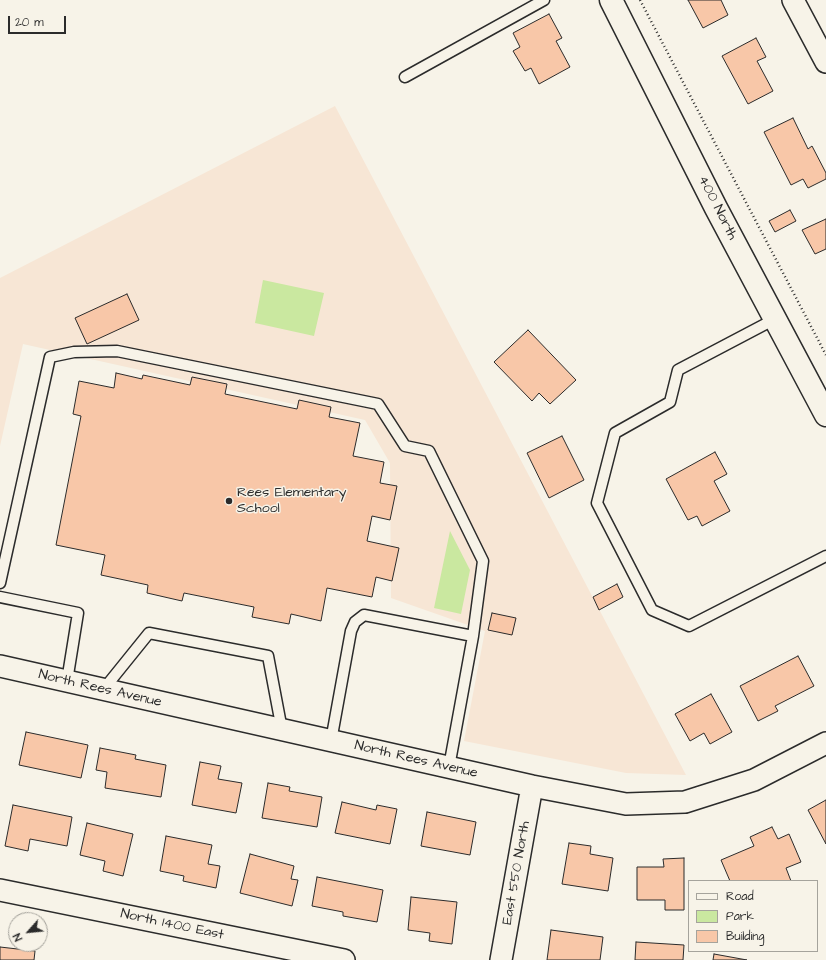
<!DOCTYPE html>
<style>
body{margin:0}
#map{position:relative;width:826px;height:960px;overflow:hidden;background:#f7f3e8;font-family:"Architects Daughter",sans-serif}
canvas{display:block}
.legend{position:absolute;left:688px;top:880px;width:130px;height:72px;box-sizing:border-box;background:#f7f3e8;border:1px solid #a5a39c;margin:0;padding:5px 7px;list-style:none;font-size:12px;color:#2b2b2b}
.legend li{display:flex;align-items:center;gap:8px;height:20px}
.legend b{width:20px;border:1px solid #a5a39c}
.north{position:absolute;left:8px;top:912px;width:40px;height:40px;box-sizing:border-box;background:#f7f3e8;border:1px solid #a5a39c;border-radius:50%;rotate:243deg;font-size:11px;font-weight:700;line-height:16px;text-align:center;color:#2b2b2b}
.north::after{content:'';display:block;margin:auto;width:14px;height:18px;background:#2b2b2b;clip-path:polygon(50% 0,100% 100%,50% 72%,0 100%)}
.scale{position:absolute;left:8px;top:16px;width:58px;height:18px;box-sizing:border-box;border:2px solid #2b2b2b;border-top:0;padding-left:5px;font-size:12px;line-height:14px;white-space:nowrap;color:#2b2b2b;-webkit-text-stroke:3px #f7f3e8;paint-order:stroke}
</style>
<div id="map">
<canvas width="826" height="960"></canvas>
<ul class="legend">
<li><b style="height:5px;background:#f7f3e8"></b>Road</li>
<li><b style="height:11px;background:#cae8a0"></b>Park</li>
<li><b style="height:11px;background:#f8c7a8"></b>Building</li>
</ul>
<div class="north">N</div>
<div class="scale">20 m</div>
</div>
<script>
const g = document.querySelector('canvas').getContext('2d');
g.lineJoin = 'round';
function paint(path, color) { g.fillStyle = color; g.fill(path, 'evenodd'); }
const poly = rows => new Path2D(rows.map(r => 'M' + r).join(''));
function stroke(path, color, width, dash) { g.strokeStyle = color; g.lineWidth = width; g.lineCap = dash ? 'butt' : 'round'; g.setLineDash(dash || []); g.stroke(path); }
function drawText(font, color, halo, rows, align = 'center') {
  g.font = font + ' "Architects Daughter",sans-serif'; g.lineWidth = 3; g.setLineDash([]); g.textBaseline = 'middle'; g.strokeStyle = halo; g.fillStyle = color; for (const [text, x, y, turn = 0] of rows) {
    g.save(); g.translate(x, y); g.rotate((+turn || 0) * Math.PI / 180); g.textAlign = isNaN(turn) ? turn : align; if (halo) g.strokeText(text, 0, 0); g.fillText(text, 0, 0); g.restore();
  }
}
const built = poly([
 [335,106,686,775,626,773,464,741,485,631,391,598,390,463,365,420,23,344,0,446,0,278]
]);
const green = poly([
 [263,280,324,293,314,336,255,323],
 [450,531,470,570,461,614,434,608]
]);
const building = poly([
 [688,0,721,0,728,15,703,28,688,0],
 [549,14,562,38,556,41,570,67,539,84,531,68,525,71,513,51,520,47,513,33,549,14],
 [756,38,766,57,757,61,773,91,748,104,722,56,756,38],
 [793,118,808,149,812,146,826,173,826,179,808,188,803,179,791,185,764,132,793,118],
 [790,210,796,221,775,232,769,221,790,210],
 [826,219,826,249,815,254,802,230,826,219],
 [127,294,139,320,87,344,75,318,127,294],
 [528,330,576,380,550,404,539,393,532,401,494,362,528,330],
 [116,373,142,379,143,375,190,385,192,377,227,384,225,394,297,409,299,400,331,407,329,417,360,423,353,456,384,462,380,483,397,486,390,520,372,516,367,541,399,548,392,581,376,577,372,597,327,588,321,621,291,614,289,624,252,617,254,607,184,593,182,601,147,593,148,585,101,575,105,555,56,545,81,416,73,414,79,381,114,388,116,373],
 [562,436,584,480,549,498,527,453,562,436],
 [715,452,727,474,714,481,730,511,702,526,697,516,688,520,666,479,715,452],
 [617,584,623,597,599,610,593,597,617,584],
 [492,613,516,618,512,635,488,630,492,613],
 [798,656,814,686,775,706,778,711,758,721,740,686,798,656],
 [711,694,732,732,710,744,704,733,690,741,675,714,711,694],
 [26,732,88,745,81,778,19,765,26,732],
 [100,748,136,755,135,759,166,765,161,797,105,788,107,772,96,770,100,748],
 [200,762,221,766,218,779,242,783,236,813,192,805,200,762],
 [268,783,290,787,289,791,322,797,317,827,262,818,268,783],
 [826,800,826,844,808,810,826,800],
 [342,802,376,810,377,805,397,809,390,844,335,833,342,802],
 [13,805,72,817,67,846,30,839,28,851,5,846,13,805],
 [427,812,476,822,470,855,421,846,427,812],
 [87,823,133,834,123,876,103,871,105,861,80,855,87,823],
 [772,827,778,839,789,834,801,862,786,868,791,881,730,881,721,860,754,846,750,837,772,827],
 [166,836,212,845,208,864,220,866,216,888,183,881,184,876,160,871,166,836],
 [569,843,591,846,590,854,613,858,608,891,562,884,569,843],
 [250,854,294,866,291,879,298,880,292,906,240,893,250,854],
 [684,858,684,910,665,910,665,900,637,900,637,867,664,867,663,859,684,858],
 [317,877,383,890,377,922,343,916,343,912,312,906,317,877],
 [411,897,457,902,452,944,429,941,430,933,408,930,411,897],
 [551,930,603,937,600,960,547,960,551,930],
 [636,942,684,945,683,960,635,960,636,942],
 [0,947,35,951,34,960,0,960,0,947],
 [714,954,747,960,713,960,714,954]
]);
const path = poly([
 [640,0,826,355]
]);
const lane = poly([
 [405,77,544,0],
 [775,319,678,370,670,402,615,433,597,503,652,610,689,626,826,556],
 [0,583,50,357,74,352,117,351,378,404,405,446,429,451,483,561,473,636],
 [0,597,78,613,67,681],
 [103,690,149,633,268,656,282,730],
 [331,741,351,631,355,622,364,615,473,636,449,767]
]);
const street = poly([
 [793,0,826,62],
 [0,666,532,786,626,804,685,802,754,780,826,743],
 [0,890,344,960],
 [501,960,532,786]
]);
const secondary = poly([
 [611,0,716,208,826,415]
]);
const markers = [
 [229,501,4,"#2b2b2b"]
];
const streetNames = [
 ["400 North",717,208,63],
 ["North Rees Avenue",100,689,13],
 ["North Rees Avenue",416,760,13],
 ["East 550 North",517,873,-80],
 ["North 1400 East",172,925,12]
];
const poiNames = [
 ["Rees Elementary",237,493],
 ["School",237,509]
];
paint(built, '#f7e6d5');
paint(green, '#cae8a0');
paint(building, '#f8c7a8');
stroke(building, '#2b2b2b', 1);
stroke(lane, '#2b2b2b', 13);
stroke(street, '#2b2b2b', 24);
stroke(secondary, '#2b2b2b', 25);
stroke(path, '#2b2b2b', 2.5, [1, 3]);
stroke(lane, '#f7f3e8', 10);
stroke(street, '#f7f3e8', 21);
stroke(secondary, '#f7f3e8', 22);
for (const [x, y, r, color] of markers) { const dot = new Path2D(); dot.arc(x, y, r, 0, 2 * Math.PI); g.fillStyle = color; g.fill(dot); stroke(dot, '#f7f3e8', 1.5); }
drawText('14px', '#2b2b2b', '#f7f3e8', streetNames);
drawText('14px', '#2b2b2b', '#f7f3e8', poiNames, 'left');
</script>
